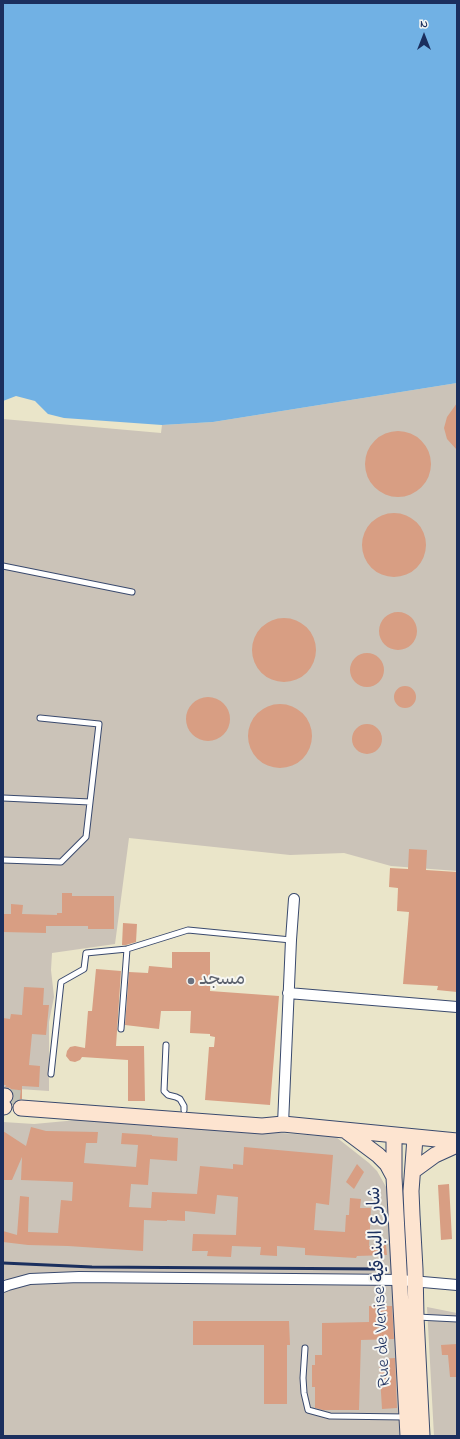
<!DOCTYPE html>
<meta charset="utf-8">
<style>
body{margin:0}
#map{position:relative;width:460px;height:1439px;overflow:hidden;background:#eae5c9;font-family:"Indie Flower",sans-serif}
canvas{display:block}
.frame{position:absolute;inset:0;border:4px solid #1b2f5e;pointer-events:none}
.north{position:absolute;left:404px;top:16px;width:40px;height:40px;-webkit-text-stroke:3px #f6f6f2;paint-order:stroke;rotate:0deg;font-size:11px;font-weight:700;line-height:16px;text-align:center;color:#1b2f5e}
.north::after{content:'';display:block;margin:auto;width:14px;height:18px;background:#1b2f5e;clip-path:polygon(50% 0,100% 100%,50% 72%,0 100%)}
</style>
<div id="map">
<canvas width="460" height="1439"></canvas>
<div class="frame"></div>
<div class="north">N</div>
</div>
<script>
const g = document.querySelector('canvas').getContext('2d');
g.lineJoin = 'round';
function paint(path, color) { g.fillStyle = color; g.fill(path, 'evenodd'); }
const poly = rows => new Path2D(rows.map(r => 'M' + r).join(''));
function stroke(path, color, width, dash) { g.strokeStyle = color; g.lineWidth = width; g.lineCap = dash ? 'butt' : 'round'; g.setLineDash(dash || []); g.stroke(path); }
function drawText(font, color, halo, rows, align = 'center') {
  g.font = font + ' "Indie Flower","Playpen Sans Arabic",sans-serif'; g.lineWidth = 4; g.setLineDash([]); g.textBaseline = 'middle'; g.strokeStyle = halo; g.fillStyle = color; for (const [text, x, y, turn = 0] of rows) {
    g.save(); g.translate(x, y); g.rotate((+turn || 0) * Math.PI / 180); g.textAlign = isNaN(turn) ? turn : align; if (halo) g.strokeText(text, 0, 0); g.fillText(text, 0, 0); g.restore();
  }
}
const industrial = poly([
 [457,383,457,871,391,866,344,853,290,855,129,838,115,944,52,953,51,970,54,997,49,1022,49,1091,3,1088,3,419,161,433,162,425,213,422],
 [88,1119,336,1137,369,1163,377,1171,390,1194,404,1436,3,1436,3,1122,34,1124],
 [427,1307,457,1313,457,1436,434,1436]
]);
const water = poly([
 [3,3,457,3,457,383,213,422,162,425,64,418,48,414,35,401,16,396,3,401]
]);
const building = poly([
 [457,403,457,450,447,439,444,428,447,417],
 '365 464a33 33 0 1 1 66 0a33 33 0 1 1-66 0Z',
 '362 545a32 32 0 1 1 64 0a32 32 0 1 1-64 0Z',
 '379 631a19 19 0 1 1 38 0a19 19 0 1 1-38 0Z',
 '252 650a32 32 0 1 1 64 0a32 32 0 1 1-64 0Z',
 '350 670a17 17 0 1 1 34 0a17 17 0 1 1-34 0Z',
 '394 697a11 11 0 1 1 22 0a11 11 0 1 1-22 0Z',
 '186 719a22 22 0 1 1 44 0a22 22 0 1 1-44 0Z',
 '248 736a32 32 0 1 1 64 0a32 32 0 1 1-64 0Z',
 '352 739a15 15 0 1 1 30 0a15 15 0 1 1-30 0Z',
 [409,849,427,850,426,870,457,872,457,992,437,990,438,986,403,984,409,912,397,911,398,888,389,887,390,868,408,869],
 [62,893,72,893,72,896,114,896,114,929,88,929,88,926,46,926,46,933,3,932,3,914,11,914,11,904,23,905,22,914,57,915,57,913,62,913],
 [123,923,137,924,136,942,126,945,122,945],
 [172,952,210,952,210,991,279,996,270,1105,205,1100,209,1047,214,1047,215,1037,210,1036,210,1034,190,1033,191,1011,161,1011,159,1029,125,1025,129,972,148,973,149,966,172,968],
 [96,969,121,971,116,1046,144,1046,145,1101,128,1101,128,1060,82,1057,80,1060,75,1062,70,1061,66,1056,67,1051,70,1047,75,1046,85,1048,88,1011,92,1011],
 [24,987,44,988,43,1005,49,1005,46,1035,32,1034,29,1065,40,1066,39,1087,22,1086,22,1099,17,1100,13,1105,11,1102,14,1096,13,1092,10,1088,5,1087,6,1085,3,1085,3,1018,10,1019,11,1014,22,1015],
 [31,1127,46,1131,98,1132,97,1143,86,1143,84,1163,136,1167,138,1145,121,1144,122,1133,152,1135,152,1136,178,1138,177,1161,150,1159,148,1185,131,1184,129,1207,151,1208,152,1192,197,1194,200,1166,233,1169,233,1164,243,1165,244,1147,333,1155,329,1205,316,1203,314,1230,345,1232,346,1215,349,1215,350,1198,361,1199,360,1208,371,1208,369,1246,386,1245,387,1255,357,1256,356,1258,305,1255,305,1248,277,1246,277,1256,260,1255,261,1247,232,1246,231,1257,207,1256,208,1251,192,1251,193,1234,236,1235,238,1197,217,1195,215,1214,185,1211,185,1221,167,1220,167,1221,144,1220,143,1251,68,1246,28,1245,3,1242,3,1231,17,1235,20,1196,29,1197,28,1232,58,1233,61,1200,72,1201,73,1182,21,1180,22,1157,12,1180,3,1180,3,1131,26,1146],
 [357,1164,364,1172,354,1189,346,1182],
 [449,1184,452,1239,441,1240,438,1185],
 [369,1306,392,1306,394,1339,361,1340,359,1410,323,1410,315,1408,315,1387,312,1387,312,1365,315,1365,315,1355,322,1355,322,1323,369,1322],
 [193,1321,289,1321,290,1345,287,1345,287,1404,264,1404,264,1345,193,1345],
 [457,1344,457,1377,450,1377,448,1355,442,1355,441,1345],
 [395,1358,397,1408,382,1409,379,1359]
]);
const secondaryTunnel = poly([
 [5,1096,22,1098]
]);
const service = poly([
 [3,566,132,592],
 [3,798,90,802],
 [3,860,61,862,86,837,99,724,40,718],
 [121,1029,127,949],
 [166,1045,164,1091,168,1095,176,1097,180,1099,184,1106,184,1110],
 [51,1074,61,982,84,969,86,953,127,949,188,930,291,940],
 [417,1317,457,1319],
 [305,1348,303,1378,304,1393,308,1410,330,1416,406,1417]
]);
const minor = poly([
 [288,993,457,1007],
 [283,1124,291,940,294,899],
 [3,1287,8,1285,30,1279,79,1277,400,1280,457,1285]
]);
const secondary = poly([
 [3,1096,5,1096],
 [3,1107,4,1107],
 [21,1108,262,1126,283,1124,457,1141],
 [346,1131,378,1155,387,1164,394,1177],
 [394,1136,394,1177,408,1436],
 [415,1138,411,1191,412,1215,415,1269,416,1317,422,1436],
 [413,1171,435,1155,457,1145]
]);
const rail = poly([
 [3,1263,92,1267,381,1269]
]);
const markers = [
 [191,981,4,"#6b7280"]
];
const worshipNames = [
 ["مسجد",199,981]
];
const streetNames = [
 ["Rue de Venise شارع البندقية",381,1287,-93]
];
paint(industrial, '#cbc3b8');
paint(water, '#71b1e4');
paint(building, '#d89e83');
stroke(secondaryTunnel, '#c1c1b4', 15, [15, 8]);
stroke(service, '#3a4a6e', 7);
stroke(minor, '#3a4a6e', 12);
stroke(secondary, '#3a4a6e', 17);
stroke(service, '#fff', 5);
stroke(minor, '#fff', 10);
stroke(secondary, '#fde4d0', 15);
stroke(rail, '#1b2f5e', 3);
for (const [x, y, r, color] of markers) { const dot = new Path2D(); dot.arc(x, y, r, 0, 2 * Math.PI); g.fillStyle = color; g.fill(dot); stroke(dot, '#f6f6f2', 1.5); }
drawText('18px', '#5b616d', '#f6f6f2', worshipNames, 'left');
drawText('18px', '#1b2f5e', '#f6f6f2', streetNames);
</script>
